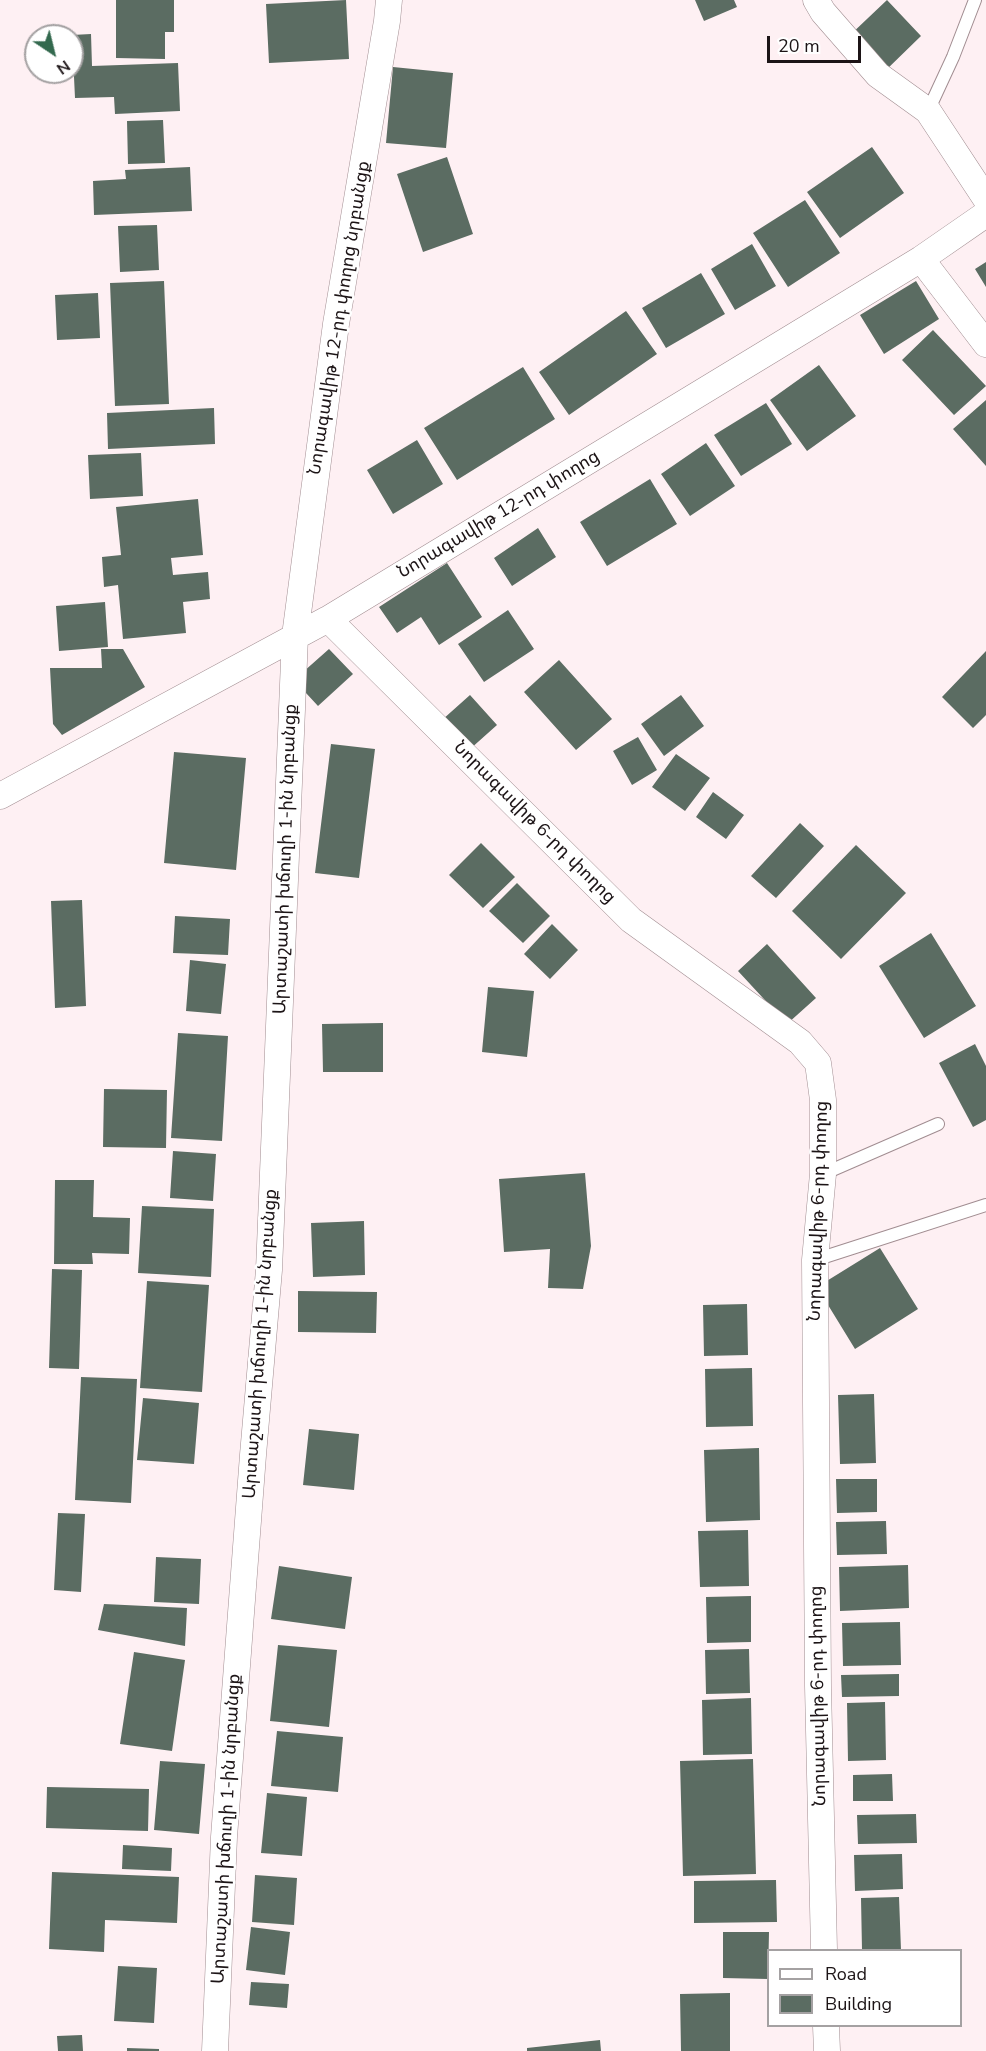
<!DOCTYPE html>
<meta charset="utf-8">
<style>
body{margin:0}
#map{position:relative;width:986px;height:2051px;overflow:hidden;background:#fef0f3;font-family:"Nunito Sans",sans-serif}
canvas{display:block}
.legend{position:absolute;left:767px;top:1949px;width:195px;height:78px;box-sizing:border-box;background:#fff;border:2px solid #a4a1a2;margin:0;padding:8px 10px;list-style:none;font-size:18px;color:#1c1416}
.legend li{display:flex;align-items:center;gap:12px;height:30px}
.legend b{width:30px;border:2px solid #a4a1a2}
.north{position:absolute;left:24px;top:24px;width:60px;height:60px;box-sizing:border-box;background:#fff;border:2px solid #a4a1a2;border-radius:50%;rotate:145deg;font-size:16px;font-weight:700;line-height:24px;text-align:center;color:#1c1416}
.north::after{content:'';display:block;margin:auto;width:21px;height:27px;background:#33694e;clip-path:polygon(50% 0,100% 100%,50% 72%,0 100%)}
.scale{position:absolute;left:767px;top:36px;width:94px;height:27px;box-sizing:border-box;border:3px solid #1c1416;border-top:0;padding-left:8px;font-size:18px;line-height:21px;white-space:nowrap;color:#1c1416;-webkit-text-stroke:4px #fff;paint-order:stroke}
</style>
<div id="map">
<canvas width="986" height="2051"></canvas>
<ul class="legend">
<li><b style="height:8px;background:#fff"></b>Road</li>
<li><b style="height:16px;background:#5b6c62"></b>Building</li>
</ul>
<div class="north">N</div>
<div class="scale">20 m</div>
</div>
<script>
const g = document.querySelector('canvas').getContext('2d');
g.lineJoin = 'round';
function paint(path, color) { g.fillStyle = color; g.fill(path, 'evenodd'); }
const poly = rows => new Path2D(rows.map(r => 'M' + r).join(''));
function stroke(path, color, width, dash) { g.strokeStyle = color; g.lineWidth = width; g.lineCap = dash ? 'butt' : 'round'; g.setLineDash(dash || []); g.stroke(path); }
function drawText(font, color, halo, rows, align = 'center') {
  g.font = font + ' "Nunito Sans","Noto Sans Armenian",sans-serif'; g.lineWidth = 5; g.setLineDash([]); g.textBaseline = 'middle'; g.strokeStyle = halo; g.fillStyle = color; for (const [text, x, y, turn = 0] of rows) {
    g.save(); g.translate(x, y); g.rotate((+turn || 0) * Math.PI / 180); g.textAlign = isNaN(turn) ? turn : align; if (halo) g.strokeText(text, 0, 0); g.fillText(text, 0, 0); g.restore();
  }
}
const building = poly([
 [116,0,174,0,174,32,165,32,165,59,116,58],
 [346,0,349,59,269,63,266,4],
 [695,0,734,0,737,7,704,21],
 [887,0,921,36,883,73,848,37],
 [91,34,92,66,178,63,180,111,115,114,114,97,75,98,72,35],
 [393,67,453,73,446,148,386,143],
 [163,120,165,163,128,164,127,121],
 [872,147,904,193,840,238,807,192],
 [447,157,473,234,423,252,397,174],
 [190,167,192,211,94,215,93,181,126,179,125,170],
 [805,200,840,253,788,287,753,233],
 [157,225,159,270,120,272,118,226],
 [752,244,776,286,735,310,711,269],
 [986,262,986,287,975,269],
 [701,273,725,314,666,348,642,308],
 [164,281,169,404,115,406,110,283],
 [916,281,939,319,884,354,860,315],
 [98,293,100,338,57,340,55,295],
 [626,311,657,354,569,415,539,372],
 [933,330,986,386,954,415,902,360],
 [819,365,856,416,807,451,770,400],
 [523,367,555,419,457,480,424,428],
 [986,400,986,466,953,429],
 [766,403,792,444,741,476,714,435],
 [214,408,215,444,108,449,107,413],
 [417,440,443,484,393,514,367,470],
 [706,443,735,486,690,516,661,474],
 [141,453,143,496,90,499,88,455],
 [650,479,677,524,607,566,580,522],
 [198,499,203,555,171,558,173,575,208,572,210,599,183,602,186,633,123,639,118,585,104,587,102,557,121,555,116,507],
 [538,528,556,557,512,586,494,558],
 [447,563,482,617,439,645,421,617,397,633,379,607],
 [105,602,108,647,59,651,56,606],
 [508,610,534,649,484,682,458,644],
 [101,649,123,649,145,687,62,735,53,724,50,668,102,668],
 [329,649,353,674,318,706,294,680],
 [986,651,986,715,973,728,942,697],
 [559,660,612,719,576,750,524,692],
 [470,695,497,725,469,750,442,720],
 [681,695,704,726,664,756,641,724],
 [638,737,657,770,632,785,613,751],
 [331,744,375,749,359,878,315,873],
 [174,752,246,758,236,870,164,863],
 [676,754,710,778,685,811,652,787],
 [713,792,744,815,726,839,696,817],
 [800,823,824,846,776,898,751,876],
 [481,843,515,877,483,908,449,875],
 [856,845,906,893,841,959,792,911],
 [517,883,550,916,523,943,489,911],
 [82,900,86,1006,55,1008,51,901],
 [175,916,230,919,228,955,173,953],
 [552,924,578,950,550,979,524,954],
 [931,933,976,1006,924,1038,879,966],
 [767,944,816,998,787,1024,738,971],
 [190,960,226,964,221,1014,186,1011],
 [488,987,534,991,527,1057,482,1052],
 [383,1023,383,1072,323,1072,322,1024],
 [178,1033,228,1036,222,1141,171,1138],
 [975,1044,986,1066,986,1120,973,1127,939,1063],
 [104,1089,167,1090,166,1148,103,1147],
 [173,1151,216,1154,213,1201,170,1198],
 [585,1173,591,1246,583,1289,548,1288,550,1249,504,1252,499,1179],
 [55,1180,94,1180,93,1217,130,1218,129,1254,92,1253,93,1264,54,1264],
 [142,1206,214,1209,211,1277,138,1273],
 [364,1221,365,1275,313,1277,311,1223],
 [880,1248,918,1309,855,1349,817,1287],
 [52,1269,82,1270,79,1369,49,1368],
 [147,1281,209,1285,202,1392,140,1388],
 [298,1291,377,1292,376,1333,298,1332],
 [747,1304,748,1355,704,1356,703,1305],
 [752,1368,753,1426,706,1427,705,1369],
 [81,1377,137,1379,131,1503,75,1500],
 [874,1394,876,1463,840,1464,838,1395],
 [143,1398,199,1403,194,1464,137,1460],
 [309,1429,359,1434,354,1490,303,1485],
 [759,1448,760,1520,706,1522,704,1450],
 [836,1479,877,1479,877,1512,837,1513],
 [58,1513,85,1514,81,1592,54,1590],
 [886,1521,887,1554,837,1555,836,1522],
 [748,1530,749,1586,700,1587,698,1531],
 [156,1557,201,1559,199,1604,154,1602],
 [908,1565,909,1608,840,1611,839,1567],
 [279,1566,352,1577,345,1629,271,1619],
 [751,1596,751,1642,707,1643,706,1597],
 [104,1604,187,1608,185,1646,98,1630],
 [900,1622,901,1665,843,1666,842,1623],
 [278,1645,337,1650,329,1727,270,1721],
 [749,1649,750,1693,706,1694,705,1650],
 [134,1652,185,1660,172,1751,120,1744],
 [899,1674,899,1696,842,1697,841,1675],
 [751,1698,752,1754,703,1755,702,1700],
 [885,1702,886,1760,848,1761,847,1703],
 [277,1731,343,1737,338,1792,271,1786],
 [753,1759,756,1874,683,1876,680,1761],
 [160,1761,205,1764,199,1834,154,1830],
 [892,1774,893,1801,853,1801,853,1775],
 [47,1787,149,1789,148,1831,46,1828],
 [267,1793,307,1797,302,1856,261,1853],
 [916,1814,917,1843,858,1844,857,1815],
 [123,1845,172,1848,171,1871,122,1869],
 [902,1854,903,1889,855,1891,854,1855],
 [52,1872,179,1877,177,1923,105,1920,104,1952,49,1949],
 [255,1875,297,1878,294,1925,252,1922],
 [776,1880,777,1922,694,1923,694,1881],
 [899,1897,901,1950,862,1950,861,1898],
 [251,1927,290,1932,285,1975,246,1970],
 [723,1932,769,1932,768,1979,723,1978],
 [118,1966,157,1968,154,2023,114,2021],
 [251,1982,289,1984,287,2008,249,2005],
 [730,1993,730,2051,681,2051,680,1994],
 [82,2035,83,2051,58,2051,57,2036],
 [600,2040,601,2051,527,2051,527,2048],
 [127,2048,159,2049,159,2051,127,2051]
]);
const lane = poly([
 [928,111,953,57,975,0],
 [823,1174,938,1124],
 [815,1260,986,1205]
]);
const street = poly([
 [816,0,823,12,878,75,928,111,986,199],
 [921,259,986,344],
 [328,619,631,920,800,1042,818,1063,823,1100,823,1174,815,1260,818,1686,824,1950],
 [0,796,328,619,921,259,986,214],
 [826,2026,827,2051],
 [215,2051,224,1837,253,1455,269,1270,295,636,336,324,387,21,389,0]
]);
const streetNames = [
 ["Նորագավիթ 12-րդ փողոց նրբանցք",340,318,-81],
 ["Նորագավիթ 12-րդ փողոց",499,515,-31],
 ["Նորագավիթ 6-րդ փողոց",534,823,45],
 ["Արտաշատի խճուղի 1-ին նրբանցք",286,859,-88],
 ["Նորագավիթ 6-րդ փողոց",819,1211,-88],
 ["Արտաշատի խճուղի 1-ին նրբանցք",261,1344,-86],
 ["Նորագավիթ 6-րդ փողոց",819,1696,-91],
 ["Արտաշատի խճուղի 1-ին նրբանցք",227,1829,-87]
];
paint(building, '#5b6c62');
stroke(lane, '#a18d91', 14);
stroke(street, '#a18d91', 27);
stroke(lane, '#fff', 12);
stroke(street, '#fff', 26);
drawText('18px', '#1c1416', '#fff', streetNames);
</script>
